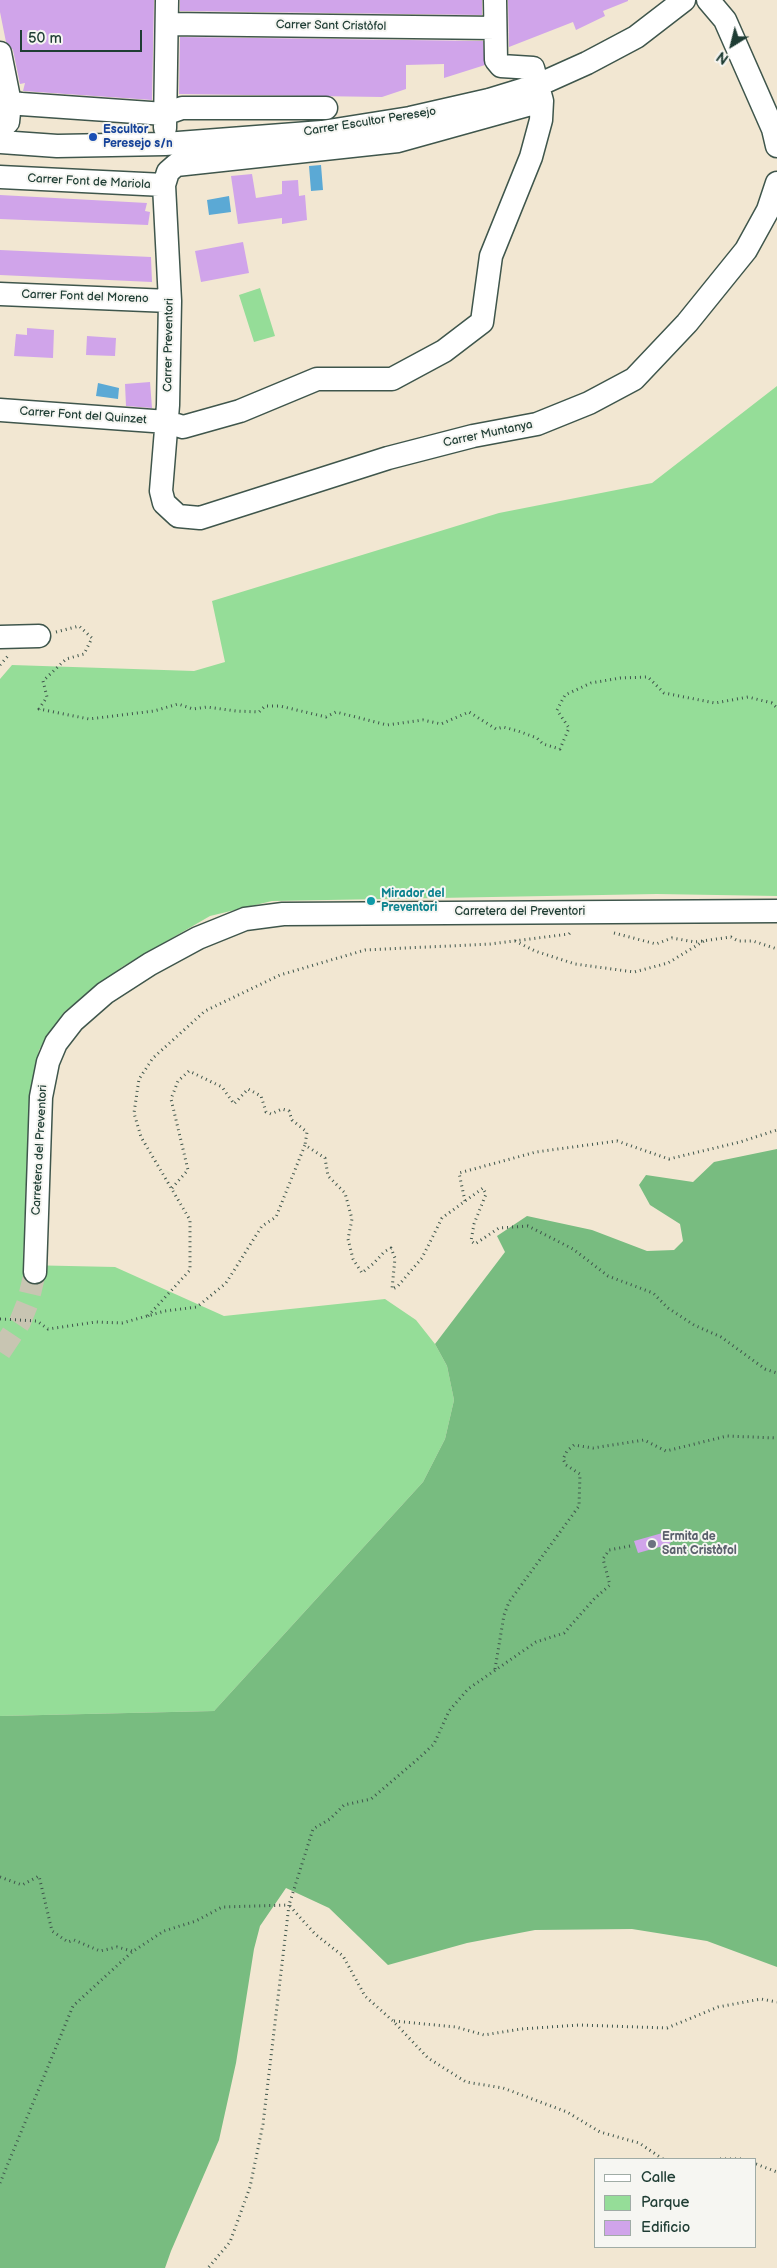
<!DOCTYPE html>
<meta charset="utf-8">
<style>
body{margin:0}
#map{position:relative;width:777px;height:2268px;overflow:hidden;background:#f2e7d2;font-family:"Balsamiq Sans",sans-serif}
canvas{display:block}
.legend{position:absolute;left:594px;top:2158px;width:162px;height:90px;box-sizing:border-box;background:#f6f6f2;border:1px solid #a0aca6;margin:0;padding:6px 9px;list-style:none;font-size:15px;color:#1f3d34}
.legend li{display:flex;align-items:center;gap:10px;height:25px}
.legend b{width:25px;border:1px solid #a0aca6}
.north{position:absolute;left:707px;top:20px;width:50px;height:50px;-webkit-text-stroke:4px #f6f6f2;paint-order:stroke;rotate:216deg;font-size:14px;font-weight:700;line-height:20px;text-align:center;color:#1f3d34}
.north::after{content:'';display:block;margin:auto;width:18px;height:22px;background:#1f3d34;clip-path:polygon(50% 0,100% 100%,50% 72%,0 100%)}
.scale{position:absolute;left:20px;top:30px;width:122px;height:22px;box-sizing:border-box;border:2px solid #1f3d34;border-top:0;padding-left:6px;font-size:15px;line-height:18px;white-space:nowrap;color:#1f3d34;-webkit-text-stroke:4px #f6f6f2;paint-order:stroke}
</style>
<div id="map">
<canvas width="777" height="2268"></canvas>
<ul class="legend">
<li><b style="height:6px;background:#fff"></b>Calle</li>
<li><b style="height:14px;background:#95dd98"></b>Parque</li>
<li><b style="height:14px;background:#d0a4ea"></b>Edificio</li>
</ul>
<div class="north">N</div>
<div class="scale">50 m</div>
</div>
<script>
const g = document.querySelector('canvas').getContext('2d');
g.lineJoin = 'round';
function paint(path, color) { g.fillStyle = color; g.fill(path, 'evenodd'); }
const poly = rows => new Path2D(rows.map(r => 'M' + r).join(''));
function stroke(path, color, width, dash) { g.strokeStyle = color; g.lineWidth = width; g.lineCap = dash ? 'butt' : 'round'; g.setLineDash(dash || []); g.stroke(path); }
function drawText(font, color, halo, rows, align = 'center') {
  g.font = font + ' "Balsamiq Sans",sans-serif'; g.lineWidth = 4; g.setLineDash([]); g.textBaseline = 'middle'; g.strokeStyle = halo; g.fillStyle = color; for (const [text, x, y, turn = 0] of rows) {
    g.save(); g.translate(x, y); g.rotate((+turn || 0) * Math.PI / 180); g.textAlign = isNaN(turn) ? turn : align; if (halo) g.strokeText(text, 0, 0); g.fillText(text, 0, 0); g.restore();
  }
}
const green = poly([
 [260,288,275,336,254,342,239,295],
 [777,386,777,896,657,894,272,901,210,916,122,967,64,1012,39,1050,29,1104,23,1265,115,1267,224,1316,385,1299,416,1320,435,1344,447,1366,454,1400,445,1439,423,1482,214,1711,0,1716,0,679,12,665,194,671,225,662,212,601,499,513,652,483]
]);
const forest = poly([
 [777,1149,777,1967,707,1941,632,1929,535,1930,467,1943,388,1965,329,1908,286,1888,260,1926,254,1949,236,2063,219,2140,171,2251,165,2268,0,2268,0,1716,214,1711,423,1482,445,1439,454,1400,447,1366,435,1344,505,1252,497,1236,527,1216,592,1230,647,1251,674,1250,683,1241,680,1224,650,1205,639,1185,646,1175,693,1182,714,1162]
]);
const water = poly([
 [321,165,323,190,311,191,309,166],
 [229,196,231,212,209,215,207,200],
 [98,383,119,388,118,399,96,396]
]);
const building = poly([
 [0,0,154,0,152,100,23,91,25,83,20,84,13,50,6,42,0,12],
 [180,0,482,0,482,15,180,11],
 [508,0,628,0,628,1,603,11,605,16,576,30,573,22,509,47],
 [180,37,483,41,485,65,444,78,444,64,406,65,406,89,382,97,179,94],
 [252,174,256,198,282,194,282,181,298,180,299,196,305,195,307,220,282,224,282,218,238,224,231,176],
 [0,195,147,203,145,211,150,212,148,225,0,219],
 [243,242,249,273,201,282,195,251],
 [0,250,151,257,152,282,0,275],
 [27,328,54,330,53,358,14,356,16,334,27,335],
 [87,336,116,338,115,356,86,355],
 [150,382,152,408,126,406,125,384],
 [666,1532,671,1535,672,1541,665,1549,663,1546,638,1553,634,1541]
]);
const minorTunnel = poly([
 [0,1352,20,1322,28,1302,35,1272]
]);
const path = poly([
 [56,632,79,626,92,638,84,654,66,659,43,681,47,697,39,709,89,719,154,711,178,704,193,709,207,707,236,711,259,712,265,706,280,706,326,717,336,712,387,725,423,720,441,724,469,712,496,729,503,727,518,731,537,738,543,744,560,749,569,728,557,710,565,695,591,683,620,678,648,677,664,693,715,703,748,697,772,703,777,708],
 [0,665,8,656],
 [614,933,656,944,672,938,695,942,731,937,738,941,753,941,777,949],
 [515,941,535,951,575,964,634,972,668,963,704,941],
 [172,1188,188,1170,171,1099,178,1081,189,1071,222,1087,234,1104,248,1089,261,1096,266,1112,271,1114,282,1109,289,1111,292,1120,307,1132,305,1145],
 [465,1201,459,1173,536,1152,617,1141,669,1159,740,1142,777,1130],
 [148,1316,190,1270,190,1220,141,1137,134,1113,139,1079,153,1058,205,1011,280,975,365,950,490,944,569,934,572,931],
 [0,1319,37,1321,48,1329,96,1322,122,1323,165,1311,197,1307,226,1283,262,1226,276,1217,305,1145,325,1158,328,1176,345,1193,352,1219,348,1239,353,1259,362,1273,374,1263,384,1252,391,1248,395,1258,392,1289,397,1287,422,1258,442,1218,483,1188,486,1194,474,1224,471,1241,475,1244,499,1228,528,1226,573,1249,608,1276,653,1293,668,1308,694,1325,721,1337,765,1369,777,1373],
 [630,1546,609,1550,603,1559,610,1585,595,1598,564,1633,536,1642,468,1689,449,1711,434,1744,419,1758,371,1799,344,1805,330,1819,313,1829,289,1905,315,1934,343,1956,365,1996,393,2021,428,2058,466,2082,503,2088,567,2112,600,2132,639,2143,663,2159],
 [495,1669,504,1615,509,1602,579,1506,580,1474,566,1465,563,1459,567,1451,574,1445,593,1448,644,1440,666,1451,727,1436,777,1438],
 [0,1877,22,1885,39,1876,52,1931,68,1942,74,1940,100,1951,117,1947,132,1951],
 [394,2021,456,2027,484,2035,521,2029,579,2025,667,2028,718,2007,761,1999,777,2002],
 [720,2159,743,2159],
 [756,2164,777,2172],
 [0,2183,73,2006,132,1952,164,1931,196,1921,222,1907,289,1905,263,2124,250,2187,230,2242,208,2268]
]);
const minor = poly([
 [708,0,725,20,773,129,777,146],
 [167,24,495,28],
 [0,53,10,103,8,122,0,130],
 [0,100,21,104,165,114,182,108,326,108],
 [542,101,398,141,176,165,168,172,164,185,170,301,168,405,161,491,164,503,178,516,200,518,388,458,473,436,537,424,589,403,634,379,687,323,746,250,768,210,777,183],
 [165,128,167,0],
 [0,142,57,146,165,144,322,132,410,118,489,100,538,85,587,63,636,37,684,0],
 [0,177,164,185],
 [0,294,170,301],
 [0,410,167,422,183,427,240,411,317,379,392,379,444,351,482,322,491,256,531,157,541,120,542,101,533,68,501,66,496,60,495,0],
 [0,637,39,636],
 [35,1272,41,1097,48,1062,56,1043,73,1021,105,993,150,964,198,938,245,919,283,914,777,911]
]);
const markers = [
 [93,137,5,"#1a4fb4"],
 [371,901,5,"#0f9aa8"],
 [652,1544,5,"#6b7280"]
];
const streetNames = [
 ["Carrer Sant Cristòfol",331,26,1],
 ["Carrer Escultor Peresejo",370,122,-9],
 ["Carrer Font de Mariola",89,182,3],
 ["Carrer Font del Moreno",85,297,2],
 ["Carrer Preventori",169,345,-89],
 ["Carrer Font del Quinzet",83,416,4],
 ["Carrer Muntanya",488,434,-12],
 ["Carretera del Preventori",520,912],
 ["Carretera del Preventori",40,1150,-87]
];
const transitNames = [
 ["Escultor",103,130],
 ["Peresejo s/n",103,144]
];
const cultureNames = [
 ["Mirador del",381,894],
 ["Preventori",381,908]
];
const worshipNames = [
 ["Ermita de",662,1537],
 ["Sant Cristòfol",662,1551]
];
paint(green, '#95dd98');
paint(forest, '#78bc80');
paint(water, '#5ba9d5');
paint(building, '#d0a4ea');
stroke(minorTunnel, '#c8c5b2', 22, [22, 11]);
stroke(minor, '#3f564c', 25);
stroke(path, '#3f564c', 3, [1, 4]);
stroke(minor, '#fff', 22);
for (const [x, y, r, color] of markers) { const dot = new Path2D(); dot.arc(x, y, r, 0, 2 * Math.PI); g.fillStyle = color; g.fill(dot); stroke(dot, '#f6f6f2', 2); }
drawText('12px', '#1f3d34', '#f6f6f2', streetNames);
drawText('bold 12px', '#164399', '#f6f6f2', transitNames, 'left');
drawText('bold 12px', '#0d838f', '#f6f6f2', cultureNames, 'left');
drawText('bold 12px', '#5b616d', '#f6f6f2', worshipNames, 'left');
</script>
